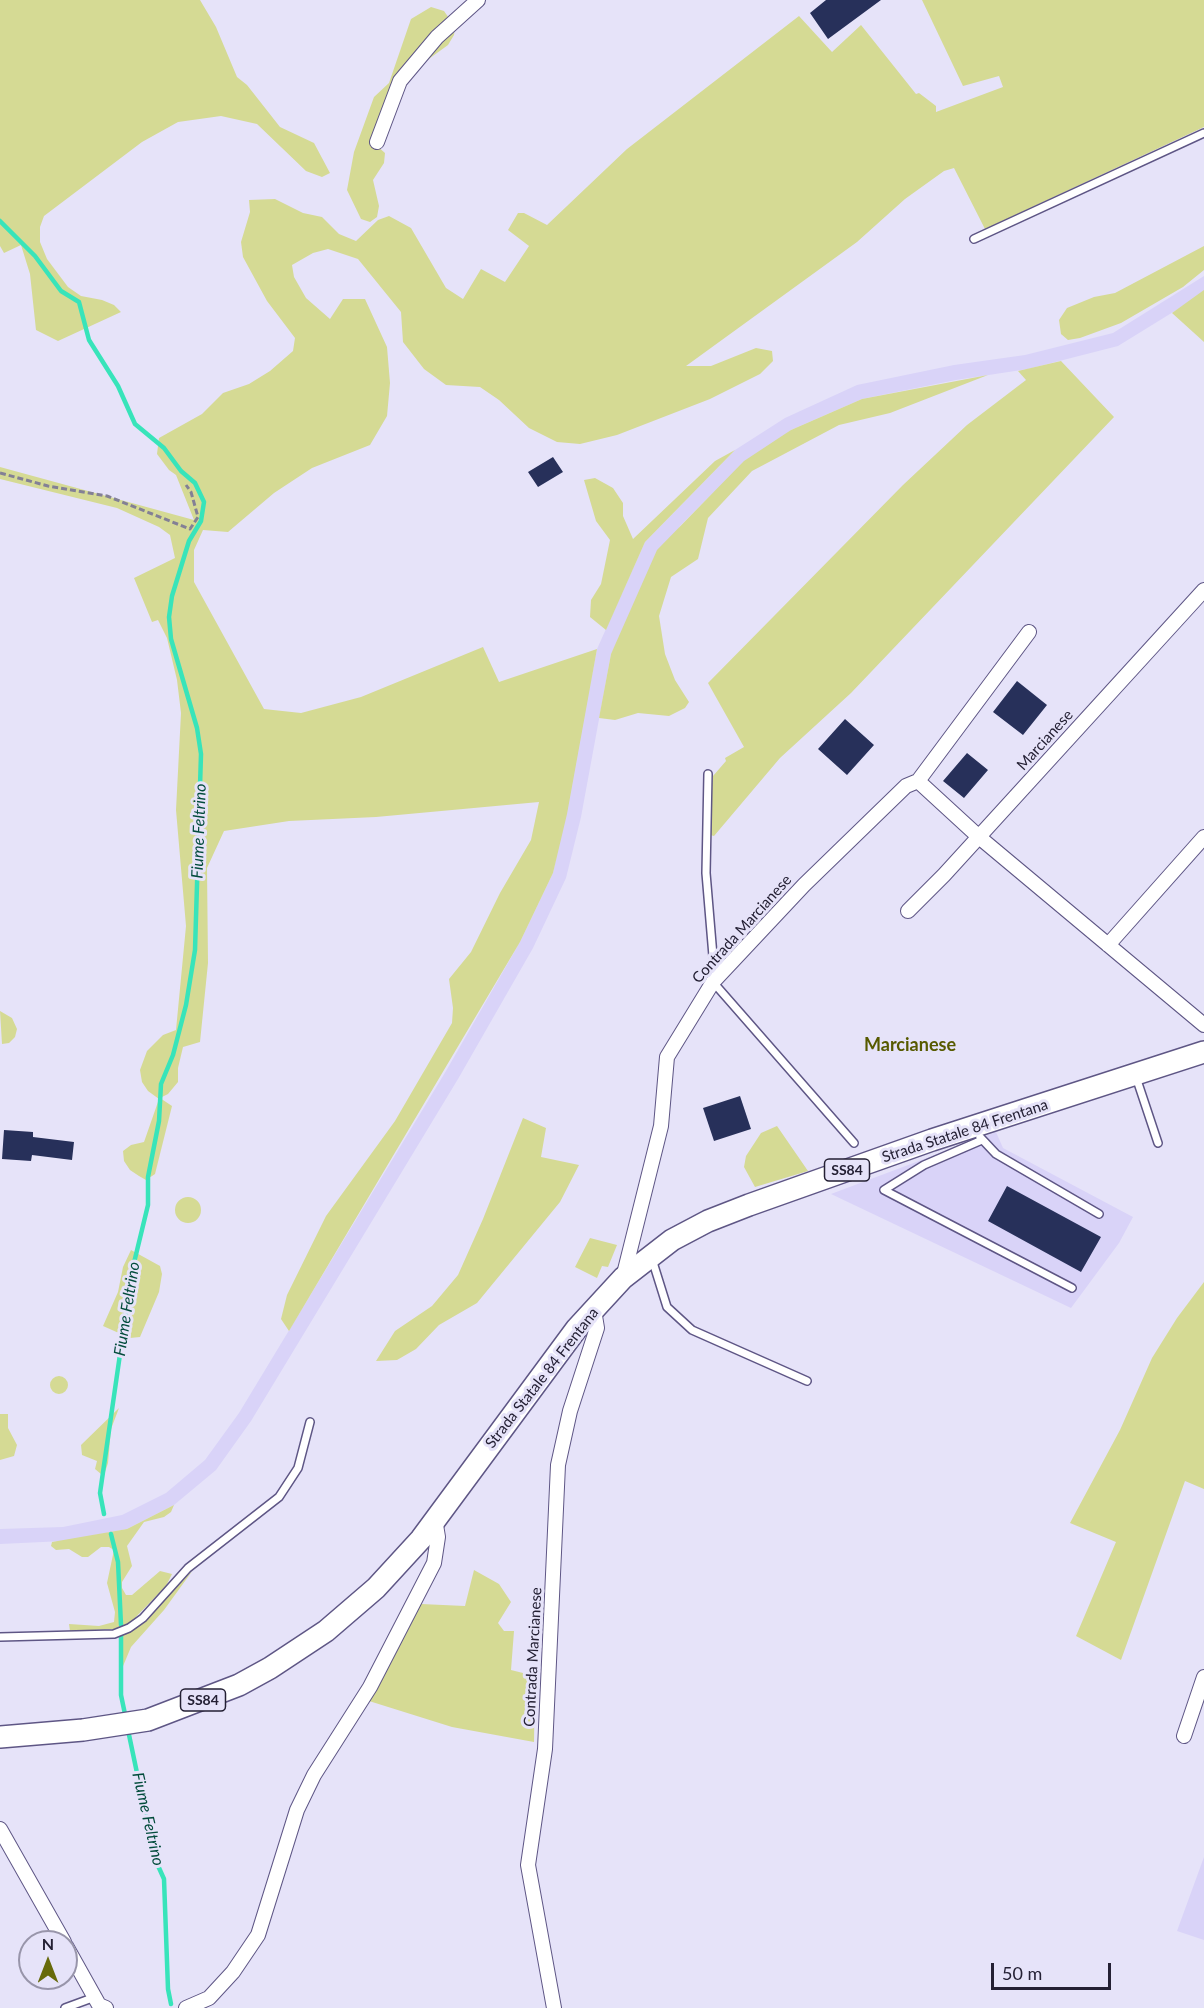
<!DOCTYPE html>
<style>
body{margin:0}
#map{position:relative;width:1204px;height:2008px;overflow:hidden;background:#e6e3f9;font-family:Lato,sans-serif}
canvas{display:block}
.north{position:absolute;left:18px;top:1930px;width:60px;height:60px;box-sizing:border-box;background:#e6e3f9;border:2px solid #9895aa;border-radius:50%;rotate:0deg;font-size:16px;font-weight:700;line-height:24px;text-align:center;color:#242034}
.north::after{content:'';display:block;margin:auto;width:21px;height:27px;background:#676a0b;clip-path:polygon(50% 0,100% 100%,50% 72%,0 100%)}
.scale{position:absolute;left:991px;top:1963px;width:120px;height:27px;box-sizing:border-box;border:3px solid #242034;border-top:0;padding-left:8px;font-size:18px;line-height:21px;white-space:nowrap;color:#242034;-webkit-text-stroke:4px #e6e3f9;paint-order:stroke}
</style>
<div id="map">
<canvas width="1204" height="2008"></canvas>
<div class="north">N</div>
<div class="scale">50 m</div>
</div>
<script>
const g = document.querySelector('canvas').getContext('2d');
g.lineJoin = 'round';
function paint(path, color) { g.fillStyle = color; g.fill(path, 'evenodd'); }
const poly = rows => new Path2D(rows.map(r => 'M' + r).join(''));
function stroke(path, color, width, dash) { g.strokeStyle = color; g.lineWidth = width; g.lineCap = dash ? 'butt' : 'round'; g.setLineDash(dash || []); g.stroke(path); }
function drawText(font, color, halo, rows, align = 'center') {
  g.font = font + ' Lato,sans-serif'; g.lineWidth = 6; g.setLineDash([]); g.textBaseline = 'middle'; g.strokeStyle = halo; g.fillStyle = color; for (const [text, x, y, turn = 0] of rows) {
    g.save(); g.translate(x, y); g.rotate((+turn || 0) * Math.PI / 180); g.textAlign = isNaN(turn) ? turn : align; if (halo) g.strokeText(text, 0, 0); g.fillText(text, 0, 0); g.restore();
  }
}
const built = poly([
 [1204,276,1204,293,1118,346,1028,369,956,380,862,399,791,430,709,497,680,526,611,654,581,817,566,878,533,948,458,1079,251,1421,216,1470,174,1505,127,1529,64,1541,0,1544,0,1529,63,1527,122,1515,166,1493,205,1460,239,1413,446,1071,520,942,553,873,597,649,645,542,735,450,785,418,857,385,954,365,1025,355,1113,333],
 [996,1132,1003,1148,1133,1217,1119,1243,1071,1308,831,1194],
 [1204,1857,1204,1940,1177,1931]
]);
const green = poly([
 [0,0,200,0,216,27,237,77,247,85,280,127,314,143,330,173,322,177,306,171,257,124,221,116,178,122,142,142,44,216,40,227,40,242,47,259,68,287,81,296,102,300,114,305,121,312,58,341,36,330,30,274,21,245,4,253,0,246],
 [922,0,1204,0,1204,127,985,229,954,168,944,171,905,199,857,242,686,366,711,366,756,348,772,351,773,361,760,374,710,399,617,435,580,444,557,442,529,428,499,400,480,387,446,385,424,369,403,342,401,312,358,259,328,249,313,253,292,265,294,277,306,298,330,319,343,299,365,299,387,347,390,383,387,416,370,445,312,468,274,493,228,532,203,530,194,550,194,582,264,709,301,713,361,697,483,647,499,682,597,649,567,814,553,873,520,942,289,1331,281,1319,287,1295,326,1216,395,1121,452,1023,453,1008,449,979,471,952,500,893,531,840,539,802,376,817,289,821,224,831,207,868,208,963,200,1042,183,1047,178,1068,178,1082,168,1094,160,1098,172,1106,155,1174,146,1180,139,1176,130,1170,124,1161,123,1151,131,1145,144,1142,159,1099,148,1091,142,1082,140,1070,147,1051,163,1035,176,1030,186,926,176,810,181,713,177,680,167,638,158,620,152,622,134,578,175,558,170,535,159,527,117,508,0,479,0,467,194,520,176,475,169,470,157,454,159,438,202,414,223,393,249,384,270,371,293,351,295,338,267,301,243,257,241,242,250,212,249,200,275,199,303,213,322,217,339,234,356,241,378,220,389,216,411,228,446,288,463,299,481,269,505,282,529,246,508,230,518,213,524,213,547,225,627,149,799,16,832,52,861,25,916,94,919,93,936,106,936,112,1003,87,999,76,963,86],
 [431,7,444,11,455,27,454,35,448,45,415,69,378,136,377,146,385,153,384,163,373,180,379,206,377,217,370,222,361,219,347,190,354,152,374,97,389,83,411,19],
 [1204,246,1204,270,1183,287,1121,323,1080,338,1068,340,1061,334,1059,320,1067,308,1094,297,1115,293],
 [1204,290,1204,342,1172,313],
 [1061,361,1114,417,851,693,780,758,714,836,710,835,709,806,713,776,726,761,725,758,744,747,708,683,903,485,967,425,1026,380,1018,371],
 [988,375,890,413,839,425,752,471,708,518,698,559,671,577,659,616,665,654,675,680,689,702,685,708,669,716,638,713,615,720,599,718,611,654,657,550,744,461,791,430,862,399],
 [735,450,645,542,606,630,590,617,591,600,601,584,610,540,596,521,584,480,595,478,613,488,623,503,623,516,633,539,715,461],
 [0,1011,12,1018,17,1029,15,1037,9,1043,2,1044],
 [523,1118,546,1128,541,1157,579,1165,560,1202,477,1303,439,1325,416,1349,397,1360,376,1361,395,1331,432,1306,458,1275,483,1219],
 [777,1126,808,1171,755,1187,744,1167,746,1156,761,1133],
 '175 1210a13 13 0 1 1 26 0a13 13 0 1 1-26 0Z',
 [590,1238,617,1245,608,1267,602,1266,597,1278,575,1267],
 [131,1250,160,1266,162,1274,159,1292,140,1337,130,1338,103,1326,118,1292,123,1267],
 [1204,1282,1204,1489,1185,1481,1121,1660,1076,1636,1116,1542,1070,1523,1120,1430,1152,1358,1177,1318],
 '50 1385a9 9 0 1 1 18 0a9 9 0 1 1-18 0Z',
 [119,1408,111,1429,108,1463,105,1472,101,1474,95,1469,97,1461,82,1455,81,1445],
 [0,1414,8,1414,8,1428,17,1445,14,1456,0,1460],
 [174,1505,171,1512,164,1517,144,1522,127,1546,132,1566,122,1582,122,1588,126,1595,132,1595,160,1571,172,1574,166,1586,131,1622,114,1629,70,1631,69,1624,99,1626,114,1622,115,1612,107,1583,114,1550,109,1547,101,1547,88,1557,82,1557,69,1549,56,1550,51,1546,52,1542,127,1529],
 [193,1570,164,1610,131,1647,121,1671,120,1636,154,1611],
 [474,1570,499,1584,511,1602,498,1623,504,1631,514,1631,511,1670,535,1676,534,1742,452,1727,369,1701,421,1604,465,1606]
]);
const stream = poly([
 [0,221,35,256,61,291,79,302,89,340,118,386,135,424,164,448,181,471,195,483,204,502,201,521,189,541,172,596,169,617,171,639,197,728,201,754,195,950,186,1005,173,1055,161,1084,159,1121,148,1177,148,1205,132,1271,100,1493,104,1514],
 [111,1534,118,1562,121,1625],
 [121,1635,121,1695,126,1719],
 [128,1730,155,1859,164,1879,168,1989,171,2004]
]);
const building = poly([
 [826,0,881,0,828,39,810,13],
 [553,457,563,472,538,487,528,472],
 [1017,681,1047,705,1023,735,993,712],
 [845,719,874,745,847,775,818,749],
 [967,753,988,770,964,798,943,781],
 [740,1096,751,1129,714,1141,703,1108],
 [4,1130,33,1132,33,1137,74,1142,72,1160,32,1155,31,1161,2,1159],
 [1007,1186,1101,1237,1081,1272,988,1221]
]);
const path = poly([
 [0,473,48,486,107,496,190,529,198,517,191,492,186,485]
]);
const service = poly([
 [974,239,1204,133],
 [708,774,706,873,713,956,722,973],
 [713,982,854,1143],
 [1136,1077,1158,1143],
 [980,1137,996,1154,1099,1214],
 [982,1140,924,1165,884,1190,1072,1288],
 [652,1259,667,1307,692,1330,807,1381],
 [0,1637,114,1634,129,1628,143,1618,188,1568,279,1497,298,1468,310,1422],
 [65,2008,95,1997]
]);
const minor = poly([
 [377,142,400,81,437,37,478,0],
 [918,781,979,837,1204,1025],
 [908,911,944,875,1204,590],
 [1108,945,1204,837],
 [623,1278,661,1126,667,1057,713,982,804,885,906,786,918,781,1029,632],
 [1184,1736,1204,1677],
 [0,1829,64,1942],
 [66,1946,99,2005,106,2008],
 [186,2008,209,1998,233,1972,258,1935,297,1810,314,1775,370,1687,434,1563,438,1537,435,1519],
 [554,2008,528,1865,545,1749,558,1465,570,1411,597,1328,594,1310]
]);
const primary = poly([
 [0,1737,83,1730,148,1720,239,1685,270,1668,326,1631,376,1588,421,1539,577,1328,623,1278,672,1240,708,1221,749,1205,932,1140,1204,1052]
]);
const shields = [
 [847,1170,45],
 [203,1700,45]
];
const shieldNames = [
 ["SS84",847,1170],
 ["SS84",203,1700]
];
const streetNames = [
 ["Marcianese",1045,740,-48],
 ["Contrada Marcianese",742,929,-48],
 ["Strada Statale 84 Frentana",965,1131,-18],
 ["Strada Statale 84 Frentana",542,1378,-52],
 ["Contrada Marcianese",533,1657,-87]
];
const waterNames = [
 ["Fiume Feltrino",199,831,-88],
 ["Fiume Feltrino",127,1309,-81],
 ["Fiume Feltrino",148,1819,77]
];
const quarterNames = [
 ["Marcianese",910,1045]
];
paint(built, '#d9d3f8');
paint(green, '#d5da94');
stroke(stream, '#38e4ba', 4.5);
paint(building, '#27305a');
stroke(service, '#5e5685', 10);
stroke(minor, '#5e5685', 16);
stroke(primary, '#5e5685', 24);
stroke(path, '#838095', 3, [6, 3]);
stroke(service, '#fff', 7);
stroke(minor, '#fff', 14);
stroke(primary, '#fff', 21);
for (const [x, y, w] of shields) { const box = new Path2D(); box.roundRect(x - w / 2, y - 11, w, 22, 4.5); g.fillStyle = '#e6e3f9'; g.fill(box); stroke(box, '#242034', 1.5); }
drawText('bold 14px', '#242034', null, shieldNames);
drawText('15px', '#242034', '#e6e3f9', streetNames);
drawText('italic 16px', '#034c3c', '#e6e3f9', waterNames);
drawText('bold 18px', '#575a00', '#e6e3f9', quarterNames);
</script>
